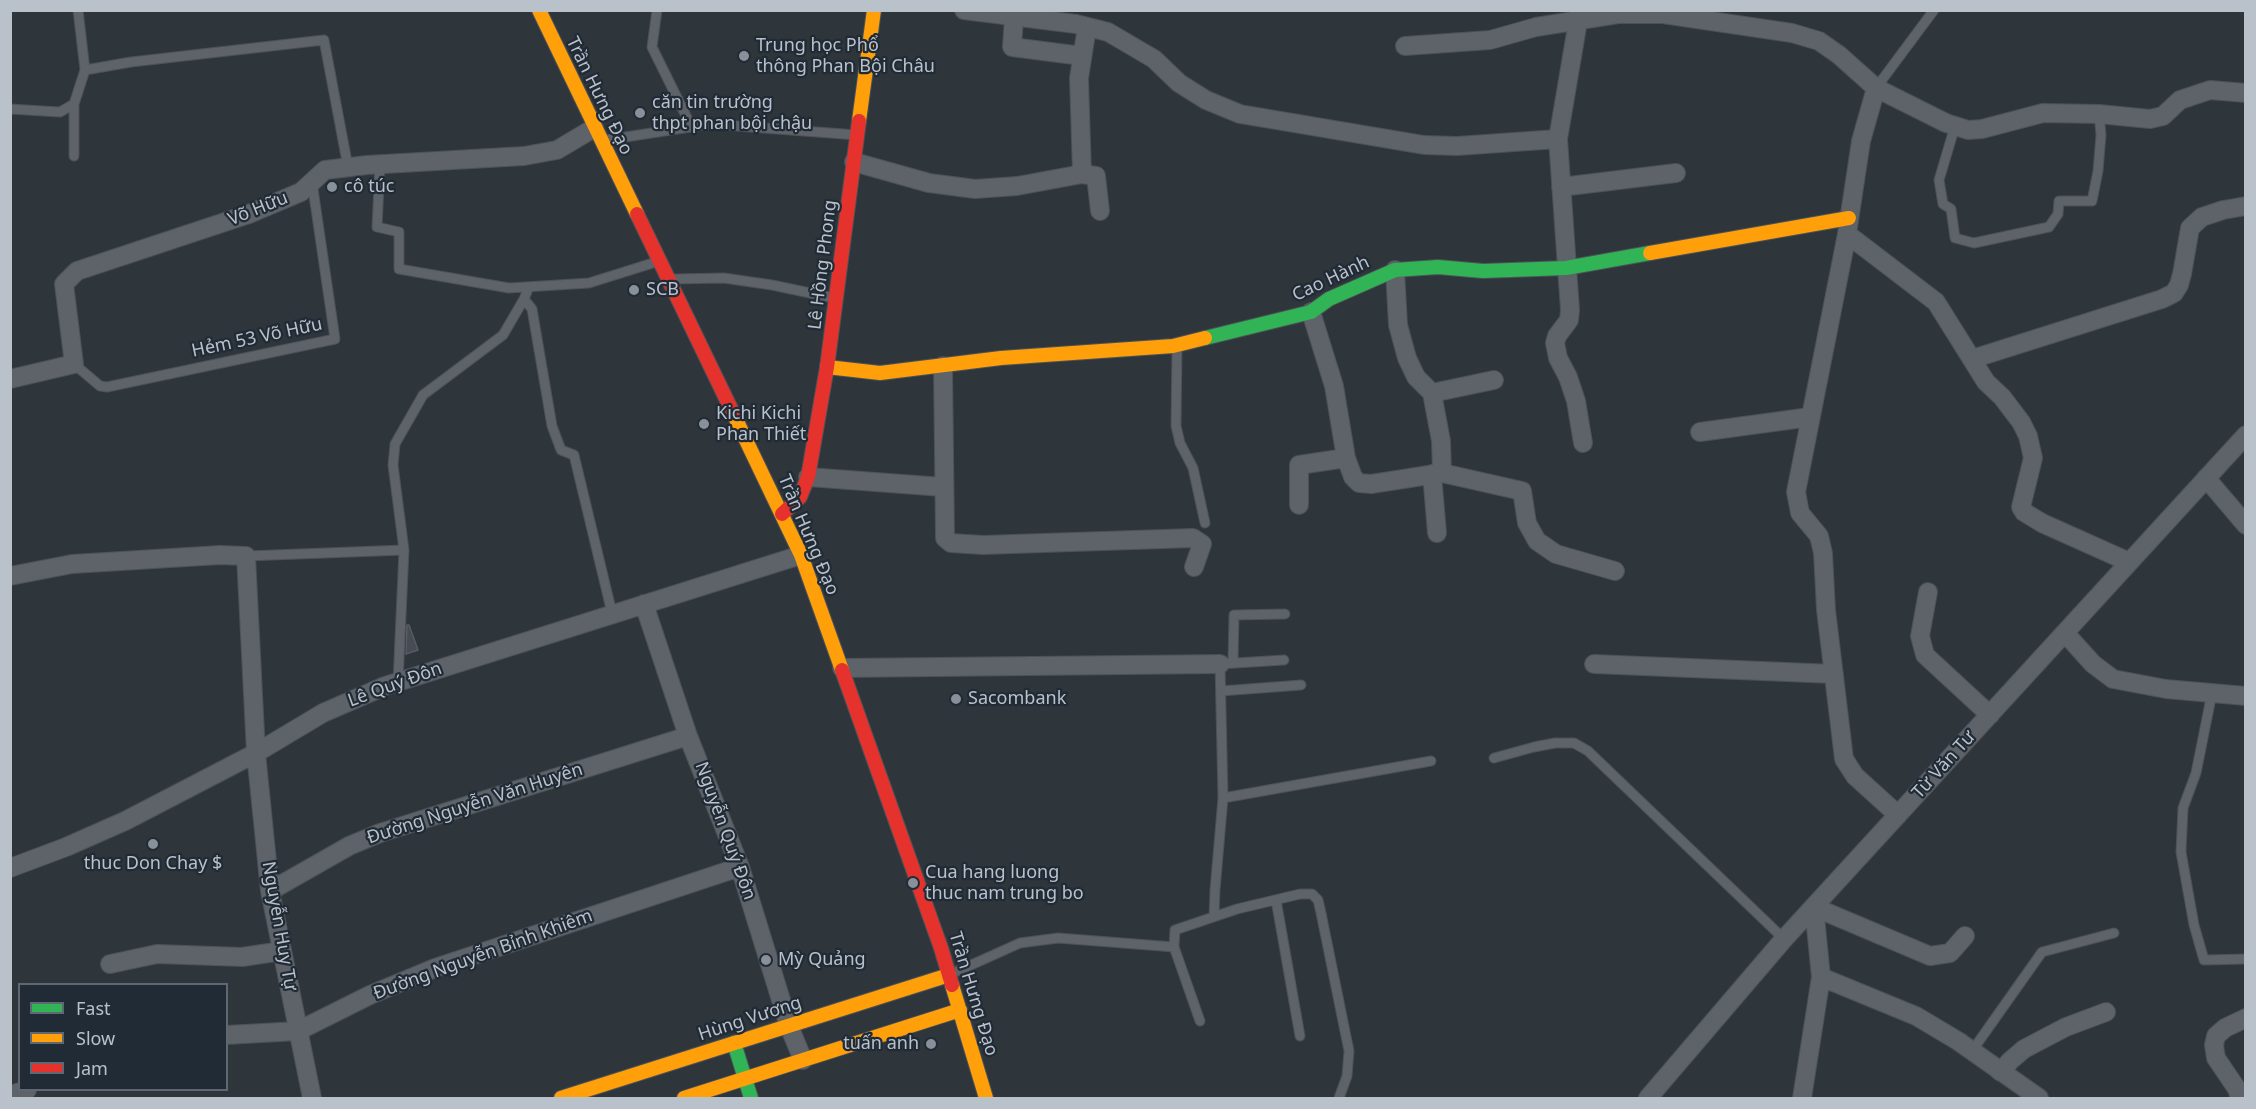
<!DOCTYPE html>
<meta charset="utf-8">
<style>
body{margin:0}
#map{position:relative;width:2256px;height:1109px;overflow:hidden;background:#2e353b;font-family:"Noto Sans",sans-serif}
canvas{display:block}
.frame{position:absolute;inset:0;border:12px solid #b9c1cb;pointer-events:none}
.legend{position:absolute;left:18px;top:983px;width:210px;height:108px;box-sizing:border-box;background:#212b36;border:2px solid #5e6772;margin:0;padding:8px 10px;list-style:none;font-size:18px;color:#b9c1cb}
.legend li{display:flex;align-items:center;gap:12px;height:30px}
.legend b{width:30px;border:2px solid #5e6772}
</style>
<div id="map">
<canvas width="2256" height="1109"></canvas>
<div class="frame"></div>
<ul class="legend">
<li><b style="height:8px;background:#30b455"></b>Fast</li>
<li><b style="height:8px;background:#ff9f0a"></b>Slow</li>
<li><b style="height:8px;background:#e5322d"></b>Jam</li>
</ul>
</div>
<script>
const g = document.querySelector('canvas').getContext('2d');
g.lineJoin = 'round';
function paint(path, color) { g.fillStyle = color; g.fill(path, 'evenodd'); }
const poly = rows => new Path2D(rows.map(r => 'M' + r).join(''));
function stroke(path, color, width, dash) { g.strokeStyle = color; g.lineWidth = width; g.lineCap = dash ? 'butt' : 'round'; g.setLineDash(dash || []); g.stroke(path); }
function drawText(font, color, halo, rows, align = 'center') {
  g.font = font + ' "Noto Sans",sans-serif'; g.lineWidth = 4.5; g.setLineDash([]); g.textBaseline = 'middle'; g.strokeStyle = halo; g.fillStyle = color; for (const [text, x, y, turn = 0] of rows) {
    g.save(); g.translate(x, y); g.rotate((+turn || 0) * Math.PI / 180); g.textAlign = isNaN(turn) ? turn : align; if (halo) g.strokeText(text, 0, 0); g.fillText(text, 0, 0); g.restore();
  }
}
const building = poly([
 [407,625,409,625,418,650,406,654,407,625]
]);
const lane = poly([
 [78,10,85,70,131,62,324,40,348,167],
 [657,10,652,47,691,126],
 [1876,88,1934,10],
 [10,109,60,112,74,104,85,70],
 [1955,126,1939,180,1943,204,1951,209,1955,238,1974,243,2049,227,2058,214,2059,201,2092,201,2098,171,2101,135,2099,114],
 [606,140,710,124,857,135],
 [74,156,74,104],
 [380,164,377,227,399,232,399,269,509,288,589,283,656,262],
 [673,279,724,278,772,285,834,298],
 [524,299,532,309,552,426,561,450,574,455,612,613],
 [1177,347,1176,426,1180,443,1193,468,1205,523],
 [74,364,100,386,107,387,335,339,312,182],
 [246,556,404,550],
 [1233,663,1234,615,1285,614],
 [398,682,404,550,393,465,395,444,423,395,503,335,524,299,529,287],
 [1221,691,1301,685],
 [2212,693,2196,773,2183,808,2181,852,2194,925,2204,960,2246,959],
 [1494,758,1534,747,1555,743,1574,743,1588,751,1784,939],
 [1223,798,1431,761],
 [1276,900,1300,1036],
 [1214,916,1215,890,1223,798,1220,664,1284,660],
 [951,974,1020,943,1058,938,1174,947],
 [1200,1021,1174,947,1175,930,1237,909,1300,894,1312,894,1318,900,1321,913,1349,1051,1347,1076,1339,1098],
 [1972,1051,2042,952,2114,933]
]);
const street = poly([
 [964,10,1076,24,1108,32,1154,59,1179,83,1206,100,1240,114,1424,145,1457,146,1558,139],
 [1578,10,1578,21,1558,139,1570,310,1569,320,1557,336,1555,343,1558,358,1568,377,1576,401,1583,443],
 [1014,17,1012,47,1082,56],
 [1405,46,1490,40,1536,27,1618,14,1663,14,1792,33,1819,41,1839,55,1876,88,1946,123,1968,130,1982,129,2043,113,2099,114,2150,119,2163,116,2180,100,2210,90,2246,93],
 [1876,88,1861,141,1847,234,1796,492,1800,513,1819,536,1823,553,1826,610,1844,759,1855,776,1898,815],
 [854,162,929,183,975,189,1017,186,1082,174,1079,78,1087,27],
 [1082,174,1096,176,1100,211],
 [1561,187,1676,173],
 [1847,234,1936,302,1986,382,2002,397,2021,422,2028,436,2033,458,2021,507,2024,512,2042,523,2129,562],
 [1395,270,1398,325,1407,358,1416,377,1432,393,1441,441,1442,473,1522,491,1527,523,1537,541,1556,554,1615,571],
 [1311,312,1334,386,1346,458,1353,477,1359,483,1371,484,1442,473],
 [1972,359,2162,299,2174,293,2179,285,2182,274,2190,228,2202,217,2223,210,2246,206],
 [943,366,945,538,951,543,983,545,1193,538,1202,544,1194,567],
 [10,379,74,364,64,284,77,271,249,214,301,192,325,170,367,165,524,156,557,150,594,128],
 [1432,393,1494,380],
 [1700,432,1810,417],
 [1432,474,1437,533],
 [808,477,943,487],
 [2206,478,2246,525],
 [1299,505,1299,465,1346,458],
 [10,576,72,564,220,555,246,556,256,753,270,891,312,1098],
 [1928,592,1920,636,1925,655,1990,715],
 [644,604,688,736,740,867,789,1026,803,1060],
 [2065,633,2093,664,2113,679,2166,689,2246,696],
 [1594,664,1834,674],
 [842,668,1220,664],
 [10,868,66,847,125,821,256,753,323,713,385,686,801,555],
 [270,891,349,846,380,833,688,736],
 [110,964,157,954,242,957,282,951],
 [1821,977,1916,1016,1958,1041,2039,1098],
 [226,1035,298,1031,370,995,435,968,740,867],
 [1995,1067,2001,1072,2010,1061,2024,1049,2066,1027,2106,1012],
 [10,1095,27,1090],
 [1648,1098,1784,939,2246,435],
 [1802,1098,1821,977,1814,907,1930,956,1950,953,1965,936],
 [2240,1098,2237,1089,2216,1058,2214,1045,2216,1036,2225,1028,2246,1018]
]);
const fast = poly([
 [1205,338,1311,312,1329,299,1395,270,1438,267,1483,271,1566,268,1650,253],
 [734,1043,751,1098]
]);
const slow = poly([
 [539,10,637,214],
 [859,121,874,10],
 [1650,253,1849,218],
 [827,367,880,373,1001,358,1173,346,1205,338],
 [733,413,801,555,842,670],
 [952,985,986,1098],
 [561,1098,949,975],
 [684,1098,960,1010]
]);
const jam = poly([
 [637,214,733,413],
 [782,514,800,497,808,477,827,367,859,121],
 [842,670,941,948,952,985]
]);
const markers = [
 [744,56,6,"#889099"],
 [640,113,6,"#889099"],
 [332,187,6,"#889099"],
 [634,290,6,"#889099"],
 [704,424,6,"#889099"],
 [956,699,6,"#889099"],
 [153,844,6,"#889099"],
 [913,883,6,"#889099"],
 [766,960,6,"#889099"],
 [931,1044,6,"#889099"]
];
const poiNames = [
 ["Trung học Phổ",756,46],
 ["thông Phan Bội Châu",756,67],
 ["căn tin trường",652,103],
 ["thpt phan bội chậu",652,124],
 ["cô túc",344,187],
 ["SCB",646,290],
 ["Kichi Kichi",716,414],
 ["Phan Thiết",716,435],
 ["Sacombank",968,699],
 ["thuc Don Chay $",153,864,"center"],
 ["Cua hang luong",925,873],
 ["thuc nam trung bo",925,894],
 ["Mỳ Quảng",778,960],
 ["tuấn anh",919,1044,"right"]
];
const streetNames = [
 ["Trần Hưng Đạo",599,96,64],
 ["Võ Hữu",258,209,-22],
 ["Lê Hồng Phong",823,265,-83],
 ["Cao Hành",1331,279,-25],
 ["Hẻm 53 Võ Hữu",257,338,-12],
 ["Trần Hưng Đạo",808,535,67],
 ["Lê Quý Đôn",395,685,-20],
 ["Từ Văn Tư",1944,765,-48],
 ["Đường Nguyễn Văn Huyên",475,804,-18],
 ["Nguyễn Quý Đôn",725,831,70],
 ["Nguyễn Huy Tự",279,926,80],
 ["Đường Nguyễn Bỉnh Khiêm",483,955,-20],
 ["Trần Hưng Đạo",973,994,73],
 ["Hùng Vương",750,1019,-18]
];
paint(building, '#464c51');
stroke(building, '#565c63', 1.5);
stroke(lane, '#4c5156', 11);
stroke(street, '#4c5156', 20);
stroke(fast, '#4c5156', 16);
stroke(slow, '#4c5156', 16);
stroke(jam, '#4c5156', 16);
stroke(lane, '#5e6269', 9);
stroke(street, '#5e6269', 18);
stroke(fast, '#30b455', 14);
stroke(slow, '#ff9f0a', 14);
stroke(jam, '#e5322d', 14);
for (const [x, y, r, color] of markers) { const dot = new Path2D(); dot.arc(x, y, r, 0, 2 * Math.PI); g.fillStyle = color; g.fill(dot); stroke(dot, '#212b36', 2); }
drawText('18px', '#b9c1cb', '#212b36', poiNames, 'left');
drawText('18px', '#b9c1cb', '#212b36', streetNames);
</script>
